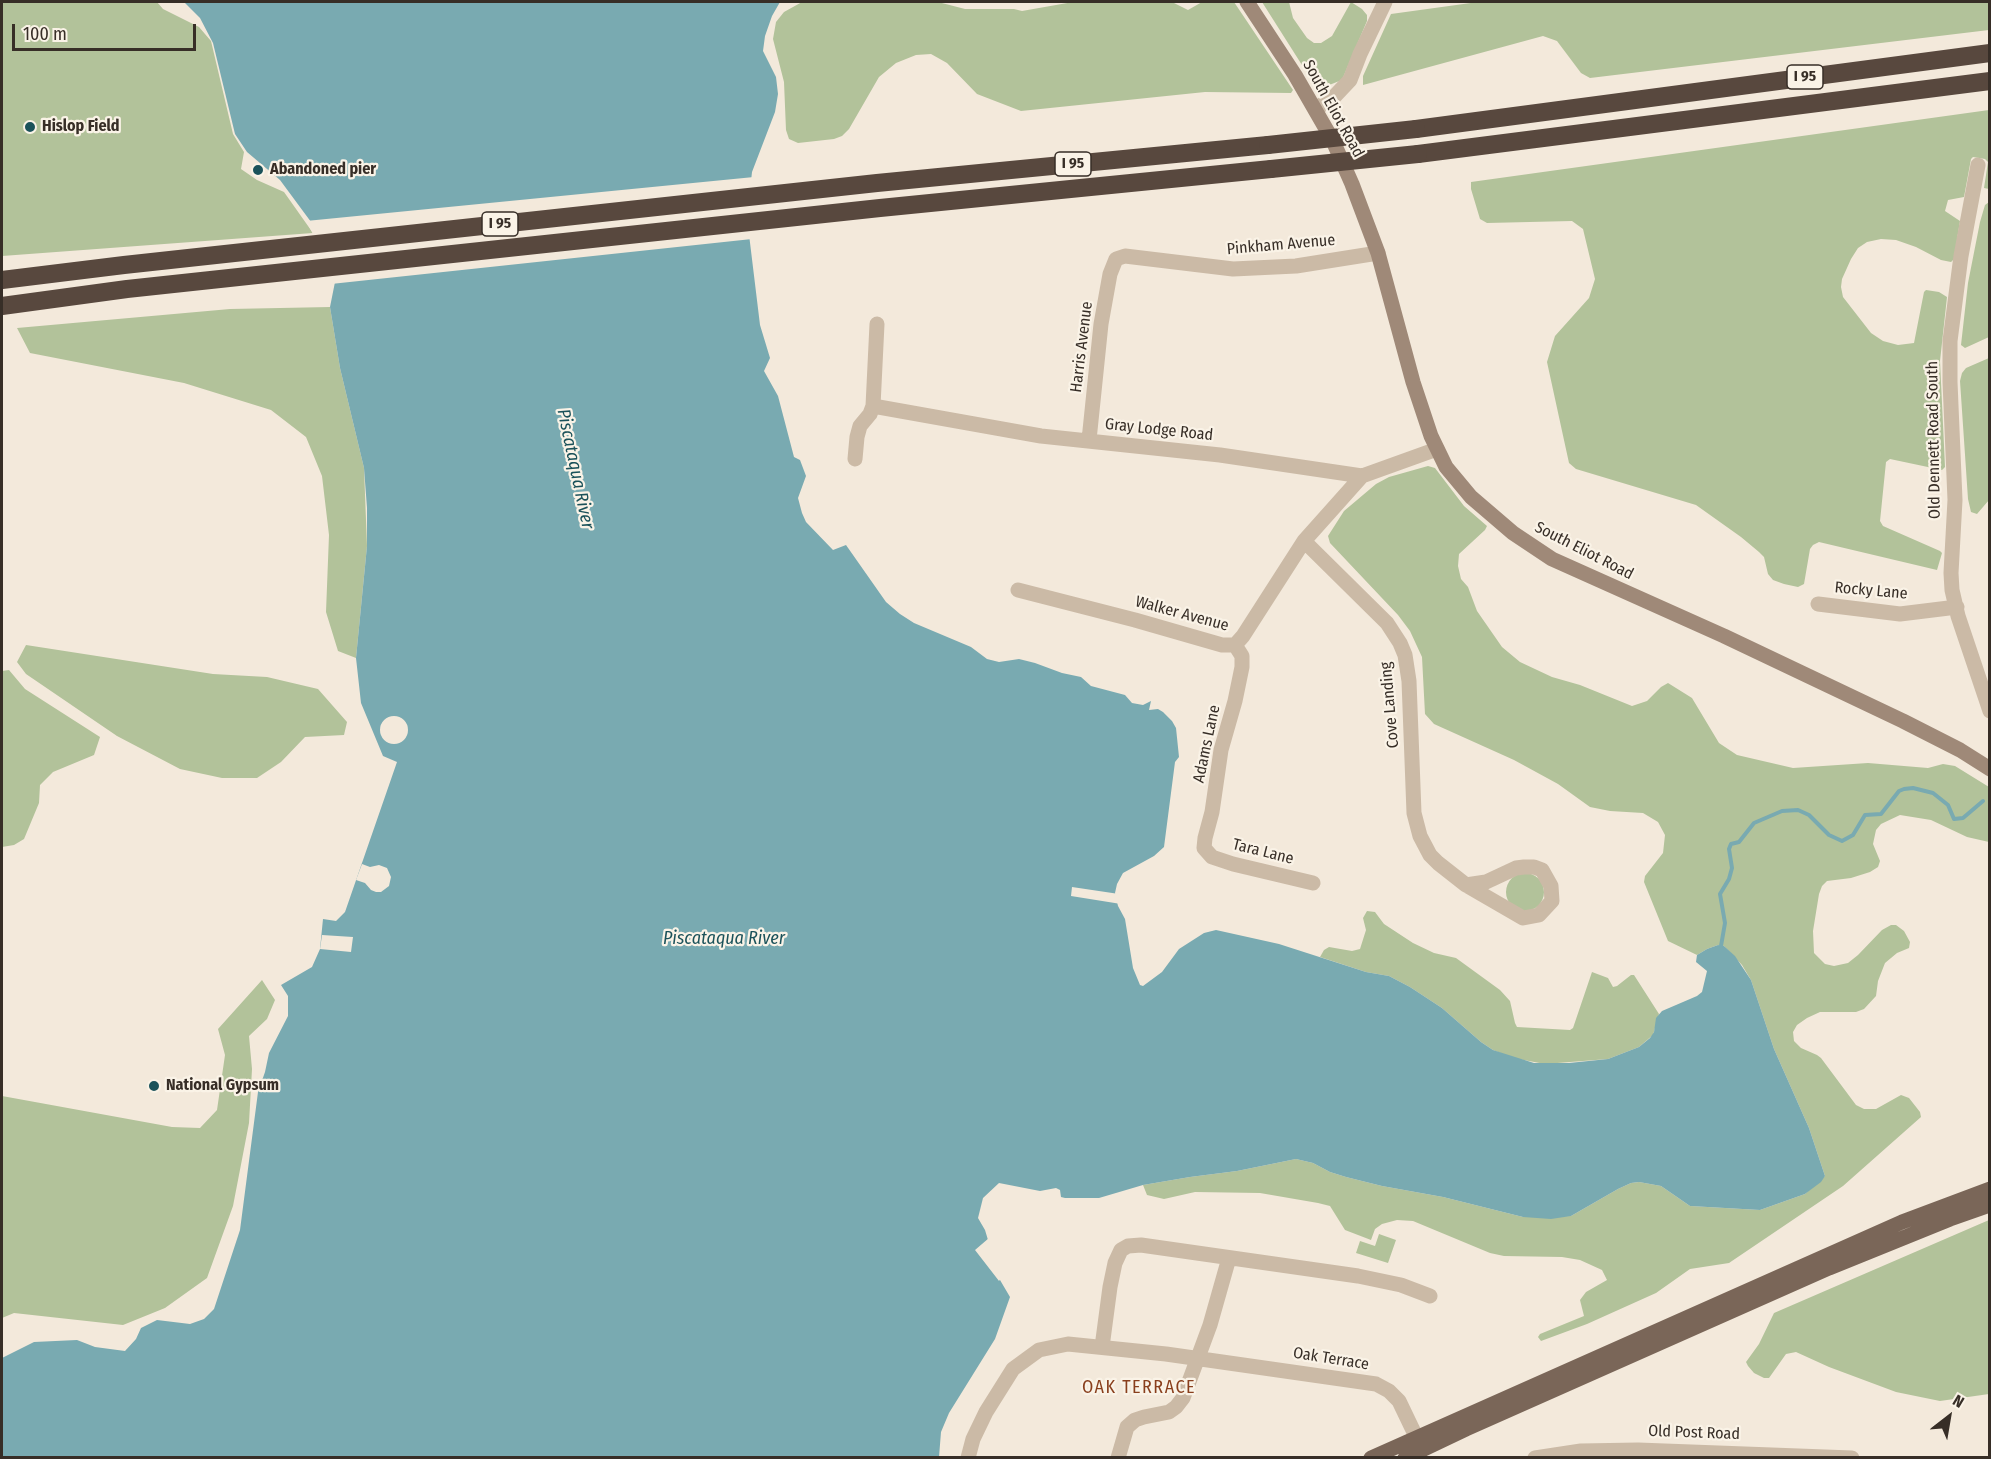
<!DOCTYPE html>
<style>
body{margin:0}
#map{position:relative;width:1991px;height:1459px;overflow:hidden;background:#f3e9db;font-family:"Fira Sans Condensed",sans-serif}
canvas{display:block}
.frame{position:absolute;inset:0;border:3px solid #372e27;pointer-events:none}
.north{position:absolute;left:1919px;top:1387px;width:60px;height:60px;-webkit-text-stroke:4px #faf3e7;paint-order:stroke;rotate:31deg;font-size:16px;font-weight:700;line-height:24px;text-align:center;color:#372e27}
.north::after{content:'';display:block;margin:auto;width:21px;height:27px;background:#372e27;clip-path:polygon(50% 0,100% 100%,50% 72%,0 100%)}
.scale{position:absolute;left:12px;top:24px;width:184px;height:27px;box-sizing:border-box;border:3px solid #372e27;border-top:0;padding-left:8px;font-size:18px;line-height:21px;white-space:nowrap;color:#372e27;-webkit-text-stroke:4px #faf3e7;paint-order:stroke}
</style>
<div id="map">
<canvas width="1991" height="1459"></canvas>
<div class="frame"></div>
<div class="north">N</div>
<div class="scale">100 m</div>
</div>
<script>
const g = document.querySelector('canvas').getContext('2d');
g.lineJoin = 'round';
function paint(path, color) { g.fillStyle = color; g.fill(path, 'evenodd'); }
const poly = rows => new Path2D(rows.map(r => 'M' + r).join(''));
function stroke(path, color, width, dash) { g.strokeStyle = color; g.lineWidth = width; g.lineCap = dash ? 'butt' : 'round'; g.setLineDash(dash || []); g.stroke(path); }
function drawText(font, color, halo, rows, align = 'center') {
  g.font = font + ' "Fira Sans Condensed",sans-serif'; g.lineWidth = 4.5; g.setLineDash([]); g.textBaseline = 'middle'; g.strokeStyle = halo; g.fillStyle = color; for (const [text, x, y, turn = 0] of rows) {
    g.save(); g.translate(x, y); g.rotate((+turn || 0) * Math.PI / 180); g.textAlign = isNaN(turn) ? turn : align; if (halo) g.strokeText(text, 0, 0); g.fillText(text, 0, 0); g.restore();
  }
}
const green = poly([
 [2,2,157,2,163,9,199,27,211,41,233,134,244,152,241,169,257,180,284,192,313,233,2,256],
 [802,2,938,2,965,9,1014,9,1022,11,1073,2,1172,2,1188,10,1202,2,1234,2,1293,90,1291,93,1205,92,1021,111,977,94,947,63,931,54,916,55,896,63,879,77,849,129,842,136,834,139,798,143,789,139,786,130,784,82,773,39,776,22,784,12],
 [1262,2,1289,2,1293,18,1307,38,1314,43,1321,43,1332,36,1351,2,1362,9,1367,15,1367,21,1342,80,1324,87,1314,84],
 [1478,2,1989,2,1989,30,1590,78,1581,73,1557,41,1543,36,1363,85,1363,76,1391,14],
 [1989,110,1989,189,1984,188,1988,162,1985,159,1973,157,1971,159,1964,197,1948,200,1945,211,1960,221,1954,259,1951,262,1941,260,1916,247,1896,240,1881,239,1867,242,1858,248,1851,259,1842,279,1841,287,1843,297,1871,333,1883,341,1898,345,1914,343,1924,292,1926,290,1939,292,1947,297,1940,361,1945,467,1942,470,1890,459,1886,462,1880,521,1883,526,1940,551,1942,553,1937,570,1819,542,1813,545,1810,549,1804,584,1798,587,1784,584,1773,580,1768,574,1764,557,1759,552,1741,537,1696,505,1576,469,1569,463,1547,362,1555,336,1589,298,1595,279,1583,229,1572,221,1487,223,1480,219,1471,189,1471,182],
 [1989,202,1989,337,1965,348,1961,345,1968,283,1980,222,1985,205],
 [330,307,340,368,364,468,367,546,356,658,338,651,326,612,329,535,322,476,306,437,271,410,184,383,30,353,17,328,230,309],
 [1989,358,1989,500,1977,514,1971,512,1968,499,1960,381,1962,373,1966,368],
 [1428,466,1435,468,1464,506,1487,526,1485,530,1459,554,1458,566,1461,579,1468,587,1477,611,1502,647,1520,662,1552,677,1580,685,1632,706,1647,701,1661,687,1668,683,1692,698,1719,743,1737,755,1793,768,1868,763,1928,768,1943,764,1955,766,1989,787,1989,842,1967,837,1931,820,1900,815,1881,824,1876,830,1873,844,1880,861,1878,867,1870,872,1851,878,1827,881,1822,886,1819,894,1813,931,1814,953,1825,964,1834,966,1848,963,1858,955,1882,930,1891,925,1896,925,1904,931,1910,942,1909,948,1897,953,1885,963,1878,981,1876,996,1864,1009,1856,1012,1820,1012,1807,1018,1797,1025,1793,1032,1794,1041,1801,1048,1817,1055,1821,1058,1856,1105,1864,1109,1876,1109,1901,1095,1909,1098,1920,1112,1921,1117,1843,1186,1729,1263,1690,1269,1656,1293,1587,1324,1541,1341,1538,1337,1540,1334,1584,1316,1580,1300,1586,1292,1607,1280,1602,1270,1580,1260,1562,1257,1504,1256,1490,1253,1413,1221,1397,1220,1382,1224,1375,1229,1371,1240,1345,1230,1330,1206,1318,1203,1260,1193,1195,1192,1164,1199,1147,1195,1143,1185,1190,1177,1237,1171,1296,1159,1313,1163,1330,1172,1346,1177,1382,1186,1443,1197,1523,1217,1571,1216,1618,1189,1631,1183,1639,1182,1661,1186,1690,1206,1760,1210,1805,1194,1825,1176,1809,1128,1774,1049,1751,980,1742,965,1724,946,1718,945,1707,949,1697,955,1668,941,1644,882,1645,876,1663,853,1665,835,1658,822,1643,813,1610,811,1590,807,1558,784,1514,760,1434,724,1425,714,1422,657,1410,631,1398,615,1330,543,1328,536,1344,511,1376,484,1389,477],
 [26,645,213,674,267,677,318,689,347,722,344,735,305,737,281,762,257,778,222,778,180,769,117,736,26,674,17,662],
 [9,670,25,689,100,737,94,755,53,772,40,785,39,803,24,839,14,845,2,847,2,671],
 '1506 892a19 19 0 1 1 38 0a19 19 0 1 1-38 0Z',
 [1367,911,1375,912,1384,924,1413,943,1434,953,1456,958,1500,990,1510,1001,1515,1023,1517,1027,1570,1030,1573,1028,1592,972,1608,978,1613,987,1617,986,1631,975,1634,975,1659,1014,1653,1035,1639,1047,1608,1059,1545,1064,1513,1058,1493,1050,1481,1042,1442,1008,1410,987,1389,976,1366,972,1320,957,1324,950,1329,947,1352,951,1360,949,1366,930,1363,918],
 [262,980,275,1000,267,1019,249,1036,252,1069,249,1123,233,1206,207,1278,165,1308,123,1325,14,1313,2,1318,2,1096,172,1127,200,1128,217,1110,225,1055,218,1029],
 [1989,1220,1989,1394,1940,1401,1896,1392,1829,1367,1796,1352,1786,1354,1769,1378,1764,1378,1754,1373,1748,1366,1746,1362,1759,1344,1774,1313],
 [1379,1234,1396,1240,1388,1263,1356,1253,1360,1241,1375,1246]
]);
const water = poly([
 [184,2,780,2,772,16,765,36,763,51,776,77,778,94,775,112,752,172,747,218,760,325,770,358,764,371,778,396,794,457,800,460,806,476,798,498,802,513,806,522,833,550,846,545,886,602,900,614,914,623,971,647,987,659,999,662,1019,659,1035,663,1062,673,1081,677,1091,686,1125,695,1132,703,1143,705,1151,701,1149,710,1158,709,1163,712,1172,721,1176,728,1179,757,1175,762,1164,847,1154,856,1123,873,1117,884,1115,893,1118,906,1125,919,1133,968,1140,985,1143,986,1162,972,1179,949,1204,933,1216,930,1279,944,1366,972,1389,976,1410,987,1442,1008,1481,1042,1493,1050,1534,1063,1569,1063,1608,1059,1639,1047,1650,1038,1654,1032,1656,1018,1662,1011,1697,996,1702,992,1707,971,1696,962,1697,955,1707,949,1718,945,1724,946,1735,956,1751,980,1774,1049,1809,1128,1825,1176,1821,1182,1805,1194,1760,1210,1690,1206,1661,1186,1639,1182,1631,1183,1618,1189,1571,1216,1551,1219,1523,1217,1443,1197,1382,1186,1346,1177,1330,1172,1313,1163,1296,1159,1237,1171,1190,1177,1143,1185,1099,1198,1065,1198,1061,1197,1060,1190,1056,1188,1040,1191,999,1183,983,1198,978,1218,985,1230,1000,1280,1010,1297,995,1339,949,1413,941,1432,939,1457,2,1457,2,1358,34,1342,77,1340,95,1347,125,1351,136,1339,141,1328,157,1320,190,1324,204,1319,214,1309,240,1230,258,1092,265,1072,269,1053,288,1016,288,996,281,985,312,967,320,949,323,919,336,921,345,912,397,762,383,756,361,703,356,658,367,546,367,508,364,468,340,368,330,307,337,272,314,226,280,180,247,152,235,134,213,43,200,18]
]);
const pier = poly([
 [754,177,750,218,752,239,331,284,334,273,306,221],
 '380 730a14 14 0 1 1 28 0a14 14 0 1 1-28 0Z',
 [362,864,370,867,379,865,387,868,391,877,389,886,381,892,376,892,371,890,365,883,356,880],
 [1072,887,1119,894,1121,904,1071,896],
 [322,935,353,937,351,952,320,949],
 [989,1238,1002,1277,999,1281,975,1250]
]);
const stream = poly([
 [1721,946,1725,923,1720,894,1729,879,1732,868,1729,849,1731,844,1739,842,1754,823,1782,811,1798,810,1809,815,1829,835,1842,841,1853,835,1865,815,1881,814,1899,791,1904,789,1913,788,1933,793,1948,805,1954,819,1963,818,1983,801]
]);
const minor = poly([
 [1315,109,1333,98,1350,80,1360,54,1385,2],
 [1978,165,1961,256,1950,341,1950,382,1955,500,1951,573,1952,590,1958,616,1990,711],
 [873,406,1041,436,1220,455,1362,476,1437,449],
 [1089,440,1101,324,1110,274,1116,259,1125,256,1233,269,1296,266,1378,253],
 [855,459,857,437,860,426,870,414,873,406,877,324],
 [1304,541,1387,623,1400,643,1405,655,1409,681,1414,813,1420,836,1430,855,1438,863,1466,885],
 [1018,590,1135,620,1222,645,1235,645,1243,636,1304,541,1362,476],
 [1818,604,1900,614,1957,607],
 [1235,645,1242,656,1242,667,1235,701,1221,750,1212,812,1205,838,1204,848,1212,857,1233,864,1313,883],
 [1524,867,1534,867,1542,870,1551,886,1552,901,1539,915,1523,918,1466,885,1486,882,1516,868,1524,867],
 [1102,1347,1110,1287,1115,1263,1121,1250,1128,1246,1141,1245,1358,1276,1401,1285,1430,1296],
 [968,1458,973,1439,986,1412,1013,1369,1039,1350,1068,1344,1166,1354,1376,1384,1389,1391,1399,1401,1422,1449],
 [1118,1458,1127,1427,1135,1420,1144,1417,1169,1412,1176,1407,1183,1398,1210,1325,1229,1258],
 [1535,1458,1581,1451,1638,1450,1852,1458]
]);
const secondary = poly([
 [1247,2,1295,75,1333,141,1352,184,1378,253,1413,382,1431,436,1446,467,1471,497,1513,533,1552,559,1724,636,1903,721,1960,750,1990,769]
]);
const primary = poly([
 [1371,1458,1902,1222,1990,1189],
 [1405,1458,1466,1429,1829,1268,1950,1219,1990,1205]
]);
const motorway = poly([
 [1416,129,1990,53],
 [1418,154,1990,81],
 [2,280,124,265,877,183,1268,145],
 [2,306,127,289,880,208,1271,169]
]);
const motorwayBridge = poly([
 [1268,145,1416,129],
 [1271,169,1418,154]
]);
const markers = [
 [30,127,6,"#1b525a"],
 [258,170,6,"#1b525a"],
 [154,1086,6,"#1b525a"]
];
const shields = [
 [1805,77,36],
 [1073,164,36],
 [500,224,36]
];
const shieldNames = [
 ["I 95",1805,77],
 ["I 95",1073,164],
 ["I 95",500,224]
];
const streetNames = [
 ["South Eliot Road",1333,109,61],
 ["Pinkham Avenue",1281,245,-5],
 ["Harris Avenue",1082,347,-83],
 ["Gray Lodge Road",1159,430,6],
 ["Old Dennett Road South",1934,440,-91],
 ["South Eliot Road",1584,551,27],
 ["Rocky Lane",1871,591,5],
 ["Walker Avenue",1182,614,15],
 ["Cove Landing",1390,705,-95],
 ["Adams Lane",1207,744,-78],
 ["Tara Lane",1263,852,14],
 ["Oak Terrace",1331,1359,9],
 ["Old Post Road",1694,1433,2]
];
const poiNames = [
 ["Hislop Field",42,127],
 ["Abandoned pier",270,170],
 ["National Gypsum",166,1086]
];
const waterNames = [
 ["Piscataqua River",575,469,78],
 ["Piscataqua River",724,939]
];
const neighbourhoodNames = [
 ["OAK TERRACE",1139,1388]
];
paint(green, '#b2c29a');
paint(water, '#79aab1');
paint(pier, '#f3e9db');
stroke(stream, '#79aab1', 4);
stroke(minor, '#cbbaa6', 15);
stroke(secondary, '#9f8978', 15);
stroke(primary, '#7a6658', 15);
stroke(motorway, '#58483e', 18);
stroke(motorwayBridge, '#58483e', 18);
for (const [x, y, r, color] of markers) { const dot = new Path2D(); dot.arc(x, y, r, 0, 2 * Math.PI); g.fillStyle = color; g.fill(dot); stroke(dot, '#faf3e7', 2); }
for (const [x, y, w] of shields) { const box = new Path2D(); box.roundRect(x - w / 2, y - 12, w, 24, 4.5); g.fillStyle = '#faf3e7'; g.fill(box); stroke(box, '#372e27', 1.5); }
drawText('bold 15px', '#372e27', null, shieldNames);
drawText('16px', '#372e27', '#faf3e7', streetNames);
drawText('bold 16px', '#372e27', '#faf3e7', poiNames, 'left');
drawText('italic 18px', '#1b525a', '#faf3e7', waterNames);
g.letterSpacing = '1.5px';
drawText('18px', '#893f1d', '#faf3e7', neighbourhoodNames);
g.letterSpacing = '0px';
</script>
